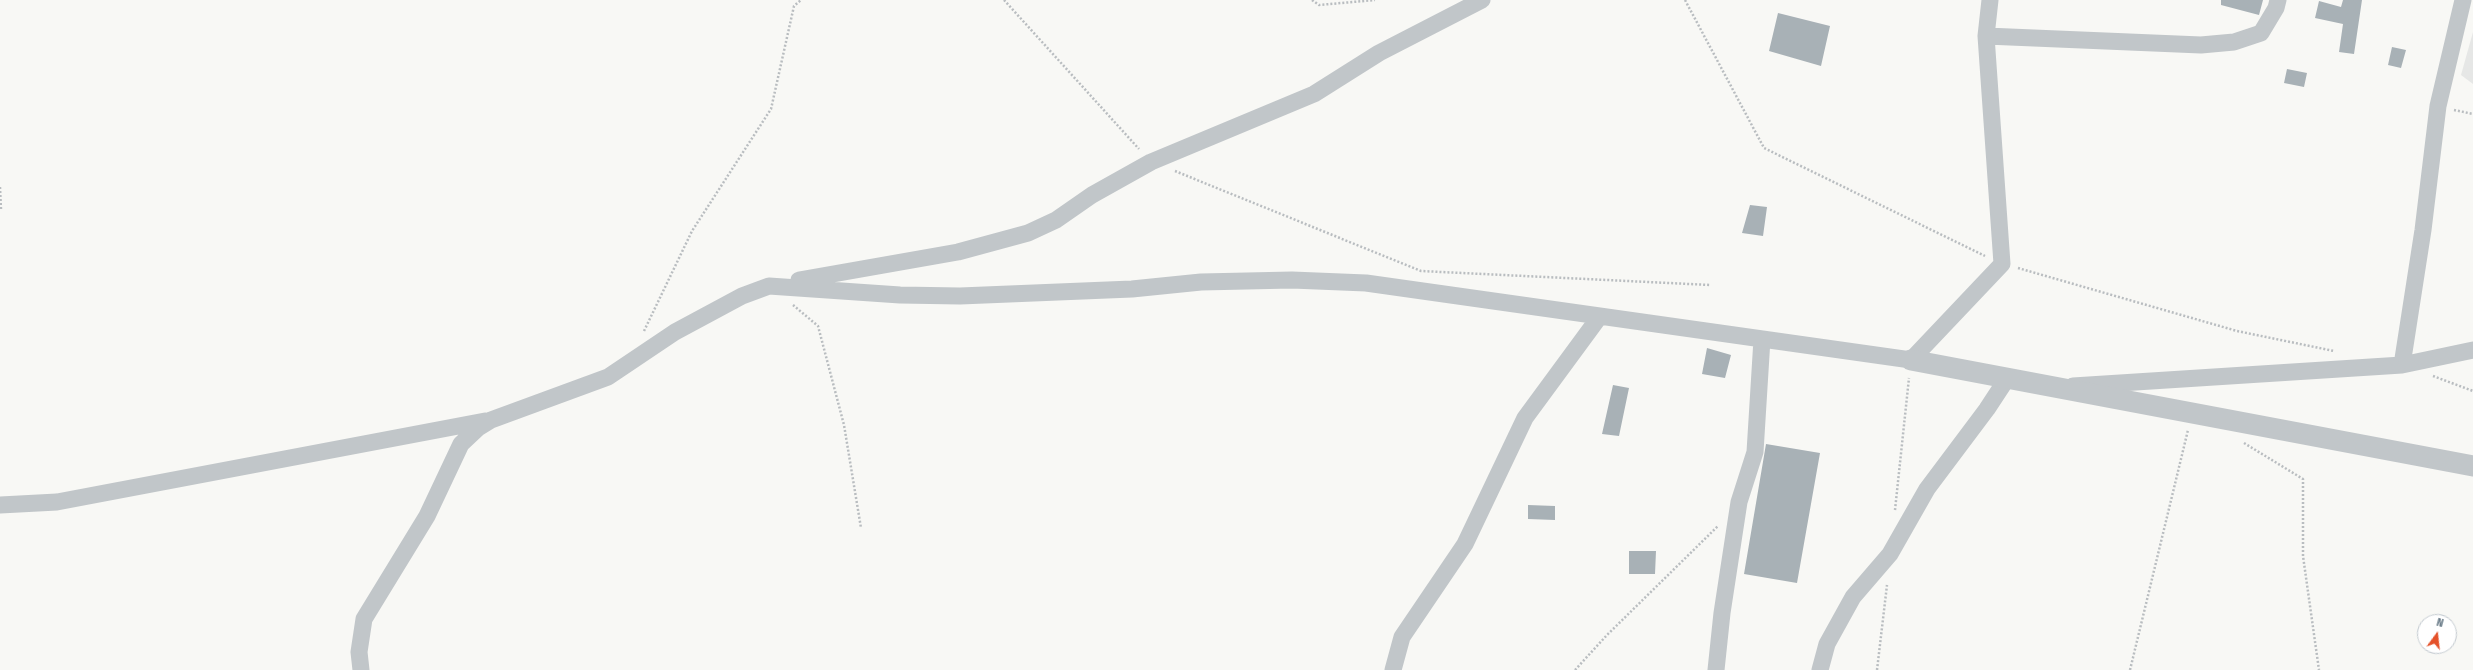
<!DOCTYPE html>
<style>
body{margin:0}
#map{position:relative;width:2473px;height:670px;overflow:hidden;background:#f8f8f5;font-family:"Fira Sans Condensed",sans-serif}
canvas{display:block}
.north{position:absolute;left:2417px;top:614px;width:40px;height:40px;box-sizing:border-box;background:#fff;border:1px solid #c2c9cf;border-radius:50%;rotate:15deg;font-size:11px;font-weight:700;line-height:16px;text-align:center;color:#677986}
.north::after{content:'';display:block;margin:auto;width:14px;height:18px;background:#e45129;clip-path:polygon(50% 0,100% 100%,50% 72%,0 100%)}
</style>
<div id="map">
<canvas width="2473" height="670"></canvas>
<div class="north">N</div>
</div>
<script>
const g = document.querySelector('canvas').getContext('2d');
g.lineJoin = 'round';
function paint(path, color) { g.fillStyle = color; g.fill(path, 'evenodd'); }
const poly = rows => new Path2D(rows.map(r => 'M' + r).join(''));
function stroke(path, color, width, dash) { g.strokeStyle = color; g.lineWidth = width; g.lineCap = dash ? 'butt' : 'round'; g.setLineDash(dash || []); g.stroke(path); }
const built = poly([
 [2473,32,2473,84,2461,75]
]);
const building = poly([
 [2221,0,2263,0,2259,15,2221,5],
 [2343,0,2362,0,2354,54,2339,52,2343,24,2315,18,2319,1,2341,7],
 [1778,13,1830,26,1821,66,1769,51],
 [2392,47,2406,50,2401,68,2388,65],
 [2287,69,2307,73,2304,87,2284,83],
 [1750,205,1767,207,1763,236,1742,233],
 [1707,348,1731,355,1725,378,1702,374],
 [1613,385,1629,388,1619,436,1602,434],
 [1766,444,1820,453,1797,583,1744,574],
 [1528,505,1555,506,1555,520,1528,519],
 [1629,551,1656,551,1655,574,1629,574]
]);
const path = poly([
 [1004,0,1139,149],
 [1312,0,1319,5,1375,0],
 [1685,0,1764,148,1985,256],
 [2454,110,2473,114],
 [1175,171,1421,271,1710,285],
 [0,187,1,209],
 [2018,268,2237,331,2334,351],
 [793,305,818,326,844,425,861,528],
 [644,331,692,231,771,109,794,6,801,0],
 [2433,376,2473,391],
 [2244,443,2303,479,2303,556,2319,670],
 [1895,510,1909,378],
 [1575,670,1607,635,1718,526],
 [1877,670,1887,585],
 [2130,670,2188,430]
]);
const minor = poly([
 [1986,36,2201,45,2234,42,2261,33,2276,8,2278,0],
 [799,280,958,252,1028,233,1056,220,1092,195,1151,162,1314,94,1379,53,1482,0],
 [2402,365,2473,350],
 [2073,386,2402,365,2423,230,2438,106,2463,0],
 [0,505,57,502,485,421],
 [361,670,359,652,364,619,427,516,461,444,478,428,491,420,608,377,675,332,742,296,769,286,900,295,960,296,1132,289,1201,282,1292,280,1366,283,1911,360,2002,264,1986,36,1990,0],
 [1393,670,1402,637,1465,544,1525,418,1600,316],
 [1716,670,1722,613,1739,502,1755,452,1762,339],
 [1820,670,1827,644,1853,597,1890,554,1927,489,1987,409,2008,377]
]);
const tertiary = poly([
 [1911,360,2473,466]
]);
paint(built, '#e6e7e6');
paint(building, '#a8b1b6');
stroke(path, '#b9bdc0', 2.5, [2, 2]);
stroke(minor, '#c1c6c9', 17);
stroke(tertiary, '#c1c6c9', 21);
</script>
